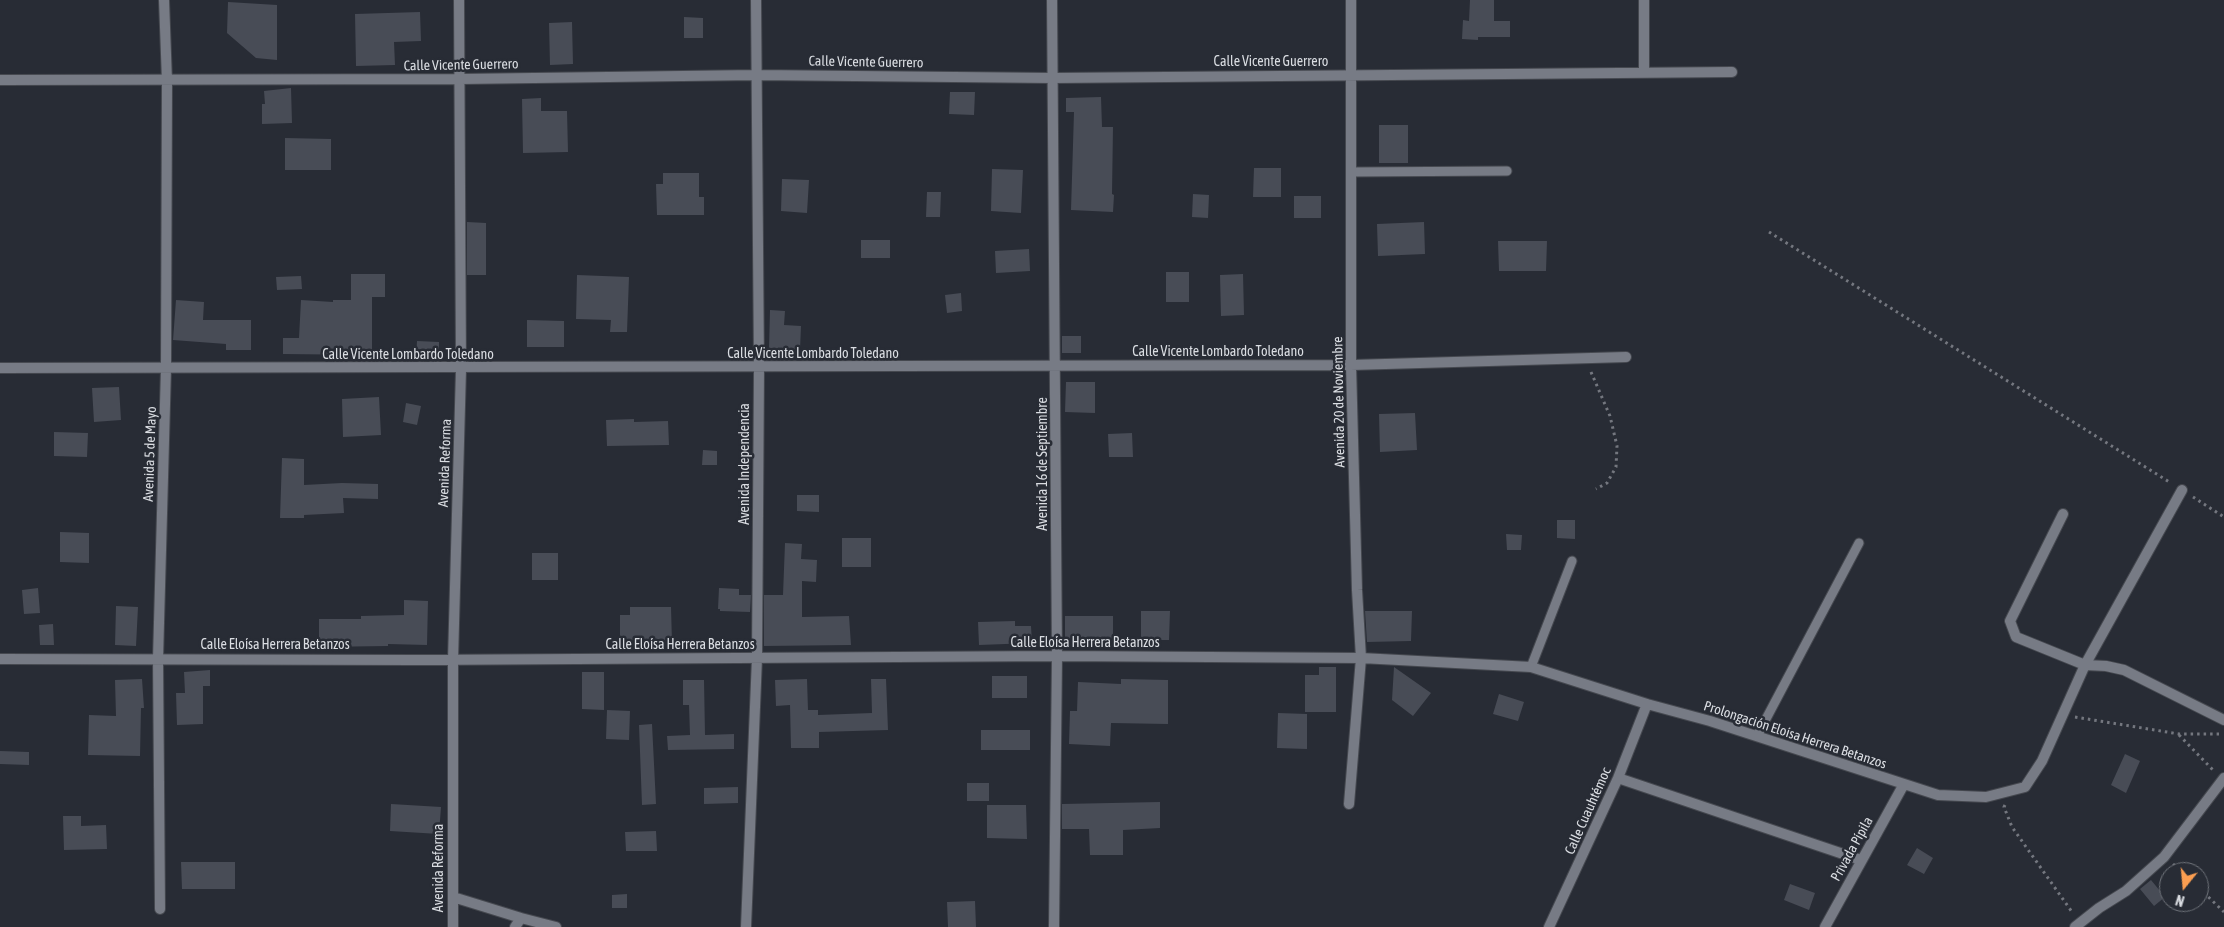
<!DOCTYPE html>
<meta charset="utf-8">
<style>
body{margin:0}
#map{position:relative;width:2224px;height:927px;overflow:hidden;background:#282c35;font-family:"Asap Condensed",sans-serif}
canvas{display:block}
.north{position:absolute;left:2159px;top:862px;width:50px;height:50px;box-sizing:border-box;background:#282c35;border:1px solid #6f737a;border-radius:50%;rotate:197deg;font-size:14px;font-weight:700;line-height:20px;text-align:center;color:#dadde2}
.north::after{content:'';display:block;margin:auto;width:18px;height:22px;background:#fb9e51;clip-path:polygon(50% 0,100% 100%,50% 72%,0 100%)}
</style>
<div id="map">
<canvas width="2224" height="927"></canvas>
<div class="north">N</div>
</div>
<script>
const g = document.querySelector('canvas').getContext('2d');
g.lineJoin = 'round';
function paint(path, color) { g.fillStyle = color; g.fill(path, 'evenodd'); }
const poly = rows => new Path2D(rows.map(r => 'M' + r).join(''));
function stroke(path, color, width, dash) { g.strokeStyle = color; g.lineWidth = width; g.lineCap = dash ? 'butt' : 'round'; g.setLineDash(dash || []); g.stroke(path); }
function drawText(font, color, halo, rows, align = 'center') {
  g.font = font + ' "Asap Condensed",sans-serif'; g.lineWidth = 5; g.setLineDash([]); g.textBaseline = 'middle'; g.strokeStyle = halo; g.fillStyle = color; for (const [text, x, y, turn = 0] of rows) {
    g.save(); g.translate(x, y); g.rotate((+turn || 0) * Math.PI / 180); g.textAlign = isNaN(turn) ? turn : align; if (halo) g.strokeText(text, 0, 0); g.fillText(text, 0, 0); g.restore();
  }
}
const building = poly([
 [1470,0,1494,0,1494,21,1510,21,1510,37,1478,37,1478,40,1462,39,1463,20,1469,21],
 [228,2,277,5,277,60,256,58,227,33],
 [420,12,421,41,394,42,395,65,356,66,355,14],
 [684,17,703,18,703,38,684,38],
 [572,22,573,64,550,65,549,23],
 [291,88,292,123,262,124,262,104,265,104,264,91],
 [950,92,975,92,974,115,949,114],
 [1101,97,1102,127,1113,127,1112,194,1114,195,1113,212,1071,210,1074,112,1066,112,1066,98],
 [541,98,541,111,567,111,568,152,523,153,522,99],
 [1379,125,1408,125,1408,163,1379,163],
 [285,138,331,139,331,170,285,170],
 [1254,168,1281,168,1281,197,1253,197],
 [992,169,1023,170,1021,213,991,211],
 [663,173,699,173,699,197,704,197,704,215,657,215,656,184,663,184],
 [782,179,809,180,807,213,781,211],
 [927,192,941,192,940,217,926,217],
 [1193,194,1209,195,1208,218,1192,217],
 [1294,196,1321,196,1321,218,1294,218],
 [467,222,486,223,486,275,467,275],
 [1424,222,1425,254,1378,256,1377,224],
 [861,240,890,240,890,258,861,258],
 [1498,241,1547,241,1546,271,1499,271],
 [1029,249,1030,271,996,273,995,251],
 [1166,272,1189,272,1189,302,1166,302],
 [351,274,385,274,385,297,372,297,372,355,283,354,283,338,299,338,301,300,333,302,333,300,351,300],
 [1243,274,1244,315,1221,316,1220,275],
 [577,275,629,277,627,332,610,332,611,320,576,319],
 [301,276,302,289,277,290,276,277],
 [961,293,962,311,947,313,945,295],
 [176,300,204,302,203,320,251,320,251,350,226,350,226,344,173,340],
 [770,310,785,311,784,325,801,326,800,350,769,349],
 [527,320,564,321,564,347,527,347],
 [1062,336,1081,336,1081,353,1062,353],
 [417,341,439,342,439,359,416,358],
 [1066,382,1095,382,1095,413,1065,412],
 [119,387,121,420,94,422,92,388],
 [379,397,381,435,343,437,342,399],
 [406,403,421,406,417,425,403,422],
 [1415,413,1417,450,1380,452,1379,414],
 [634,419,634,422,668,421,669,445,607,446,606,420],
 [54,432,88,433,87,457,54,456],
 [1132,433,1133,457,1109,457,1108,434],
 [703,450,717,451,717,465,702,465],
 [282,458,304,459,304,485,342,483,378,484,378,499,343,498,344,513,304,515,304,518,280,518],
 [797,495,819,495,819,512,797,511],
 [1557,520,1575,520,1575,539,1557,538],
 [60,532,89,533,89,563,60,562],
 [1506,534,1522,535,1521,550,1507,550],
 [842,538,871,538,871,567,842,567],
 [785,543,802,544,801,559,817,560,816,582,802,581,802,617,849,616,851,645,764,646,764,595,783,595],
 [532,553,558,553,558,580,532,580],
 [38,588,40,613,24,614,22,590],
 [719,588,739,589,739,595,751,595,750,612,720,611,720,609,718,609],
 [404,600,428,601,427,645,388,644,388,646,319,647,319,619,361,619,361,616,404,615],
 [116,606,138,607,136,646,115,645],
 [630,607,671,607,672,643,620,643,620,615,630,615],
 [1141,611,1170,611,1169,640,1141,640],
 [1365,611,1412,611,1411,641,1367,642],
 [1065,616,1113,616,1113,647,1065,646],
 [1015,621,1015,626,1031,626,1032,643,979,645,978,622],
 [53,624,54,645,40,645,39,625],
 [1319,667,1336,667,1336,712,1305,712,1305,675,1319,675],
 [1394,667,1431,693,1413,716,1392,700],
 [210,670,210,686,203,686,203,724,177,725,176,693,185,693,184,672],
 [582,672,604,672,604,710,582,709],
 [992,676,1027,676,1027,698,992,698],
 [142,679,144,708,141,708,140,756,88,755,89,715,116,716,115,680],
 [807,679,808,710,818,710,818,715,872,713,871,679,886,679,888,730,819,732,819,748,791,748,790,705,776,706,775,680],
 [1121,679,1168,680,1168,724,1111,723,1110,746,1069,744,1070,711,1077,711,1078,682,1121,684],
 [683,680,704,680,705,735,734,734,734,749,668,750,667,736,690,735,689,705,683,705],
 [1499,694,1524,702,1518,721,1493,714],
 [607,710,630,711,629,740,606,739],
 [1278,713,1307,714,1307,749,1277,748],
 [652,724,656,804,642,805,639,725],
 [981,730,1030,730,1030,750,981,750],
 [0,751,29,752,29,765,0,764],
 [2125,754,2140,761,2126,793,2111,785],
 [967,783,989,783,989,801,967,801],
 [738,787,738,803,704,804,704,788],
 [1160,802,1160,828,1123,830,1123,855,1090,855,1089,829,1062,829,1062,804],
 [391,804,441,807,439,834,390,831],
 [987,805,1026,805,1027,839,987,838],
 [63,816,81,816,81,826,106,825,107,849,64,850],
 [656,831,657,851,626,851,625,832],
 [1917,848,1933,858,1924,874,1907,865],
 [181,862,235,862,235,889,182,889],
 [2151,880,2165,897,2154,906,2140,889],
 [1790,884,1815,893,1809,910,1784,900],
 [627,894,627,908,612,908,612,895],
 [975,901,976,927,948,927,947,902]
]);
const path = poly([
 [1769,232,2171,483],
 [1591,372,1610,416,1617,446,1616,467,1607,483,1596,489],
 [2193,497,2224,517],
 [2075,717,2179,734,2219,734],
 [2179,735,2213,770],
 [2005,805,2004,807,2012,827,2072,912],
 [2173,864,2182,872],
 [2199,888,2224,912]
]);
const service = poly([
 [1351,172,1507,171],
 [1531,667,1572,561],
 [1757,736,1859,543]
]);
const minor = poly([
 [1052,0,1057,656,1054,927],
 [1644,0,1644,72],
 [0,80,460,79,756,75,1053,78,1732,72],
 [0,368,1351,365,1626,357],
 [2063,514,2010,621,2016,637,2085,665,2106,666,2124,670,2224,720],
 [0,659,416,660,1057,656,1361,658,1531,667,1647,704,1710,721,1938,795,1986,797,2025,787,2042,761,2085,665,2182,490],
 [1618,778,1861,860],
 [1349,804,1361,658,1357,590,1351,365,1351,0],
 [453,897,521,918],
 [160,909,158,659,166,368,167,81,164,0],
 [453,927,453,660,461,369,459,0],
 [515,927,521,918,556,927],
 [746,927,757,658,759,368,756,0],
 [1549,927,1618,778,1647,704],
 [1825,927,1904,784],
 [2075,927,2099,908,2126,891,2164,857,2224,778]
]);
const streetNames = [
 ["Calle Vicente Guerrero",866,62,1],
 ["Calle Vicente Guerrero",1271,62],
 ["Calle Vicente Guerrero",461,65,-1],
 ["Calle Vicente Lombardo Toledano",1218,352],
 ["Calle Vicente Lombardo Toledano",813,354],
 ["Calle Vicente Lombardo Toledano",408,355],
 ["Avenida 20 de Noviembre",1339,402,-91],
 ["Avenida 5 de Mayo",150,454,-88],
 ["Avenida Reforma",445,463,-88],
 ["Avenida Independencia",745,464,-90],
 ["Avenida 16 de Septiembre",1043,464,-90],
 ["Calle Eloísa Herrera Betanzos",1085,643],
 ["Calle Eloísa Herrera Betanzos",275,645],
 ["Calle Eloísa Herrera Betanzos",680,645],
 ["Prolongación Eloísa Herrera Betanzos",1795,735,18],
 ["Calle Cuauhtémoc",1588,811,-66],
 ["Privada Pípila",1852,849,-61],
 ["Avenida Reforma",439,868,-90]
];
paint(building, '#484c56');
stroke(service, '#45484f', 11);
stroke(minor, '#45484f', 12);
stroke(path, '#74777f', 3, [2.5, 4]);
stroke(service, '#777b85', 9);
stroke(minor, '#777b85', 10);
drawText('14px', '#dadde2', '#282c35', streetNames);
</script>
